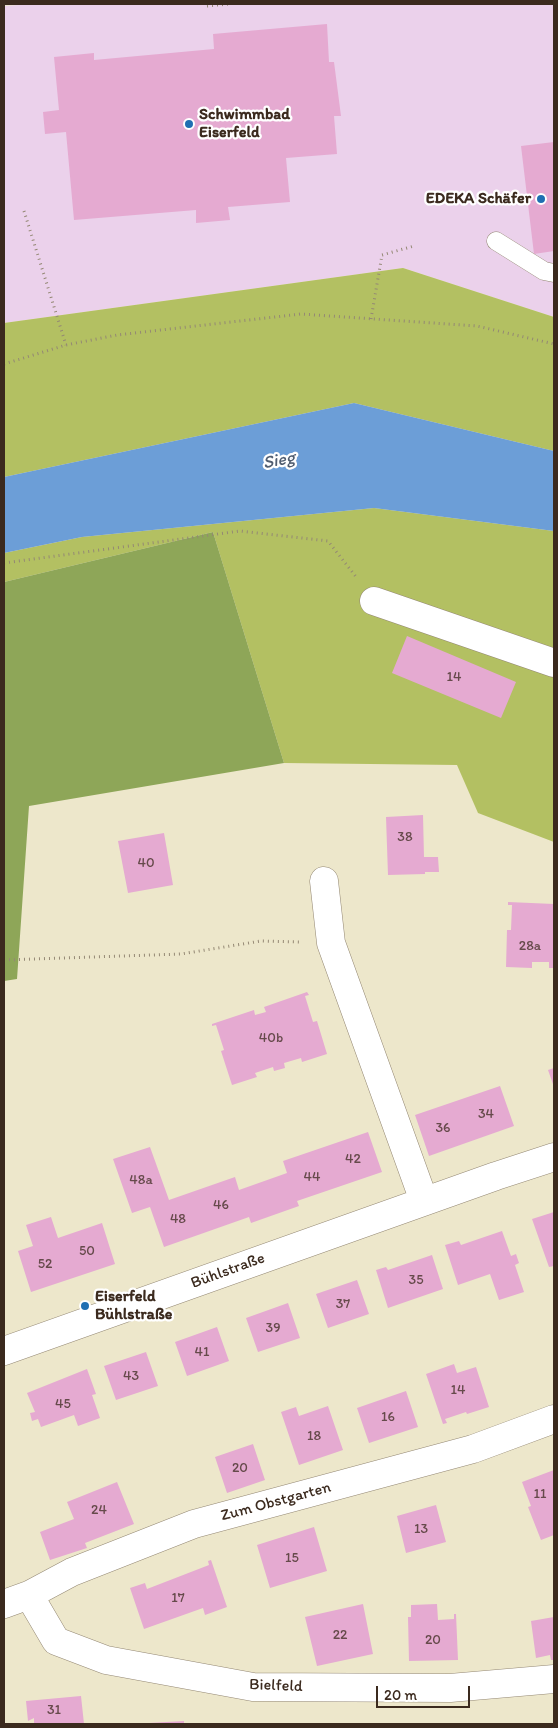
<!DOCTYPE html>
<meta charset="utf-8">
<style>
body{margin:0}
#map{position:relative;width:558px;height:1728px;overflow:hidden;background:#ede7cb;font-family:Itim,sans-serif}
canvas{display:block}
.frame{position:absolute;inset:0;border:5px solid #3b2a1e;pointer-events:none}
.scale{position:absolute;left:376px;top:1686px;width:94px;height:22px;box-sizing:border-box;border:2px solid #3b2a1e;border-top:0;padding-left:6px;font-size:15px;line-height:18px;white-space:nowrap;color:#3b2a1e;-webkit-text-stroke:4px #fff;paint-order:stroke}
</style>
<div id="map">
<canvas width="558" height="1728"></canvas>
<div class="frame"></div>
<div class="scale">20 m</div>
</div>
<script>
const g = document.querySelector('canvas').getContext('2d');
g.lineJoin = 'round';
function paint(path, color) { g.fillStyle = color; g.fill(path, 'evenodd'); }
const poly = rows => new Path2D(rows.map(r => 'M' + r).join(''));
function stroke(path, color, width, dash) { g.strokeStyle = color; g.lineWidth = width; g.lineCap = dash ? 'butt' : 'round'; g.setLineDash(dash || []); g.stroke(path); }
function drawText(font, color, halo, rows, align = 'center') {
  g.font = font + ' Itim,sans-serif'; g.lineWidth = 4.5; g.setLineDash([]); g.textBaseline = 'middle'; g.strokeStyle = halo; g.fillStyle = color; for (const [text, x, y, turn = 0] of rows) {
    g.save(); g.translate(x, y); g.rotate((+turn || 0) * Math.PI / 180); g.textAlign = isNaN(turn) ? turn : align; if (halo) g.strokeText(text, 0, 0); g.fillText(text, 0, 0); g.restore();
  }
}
const built = poly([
 [34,4,554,4,554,317,403,268,4,323,4,6]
]);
const green = poly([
 [403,268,554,317,554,451,354,403,4,477,4,323],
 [374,508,554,531,554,842,478,813,457,765,284,763,213,532,4,582,4,553,82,537]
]);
const forest = poly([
 [213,532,284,763,29,806,17,979,4,981,4,582]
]);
const water = poly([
 [354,403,554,451,554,531,374,508,82,537,4,553,4,477]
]);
const building = poly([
 [327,24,329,62,334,62,341,116,334,116,337,154,286,158,290,202,228,207,230,220,196,223,196,210,74,220,66,132,45,134,43,112,59,110,54,57,94,53,94,60,214,49,213,34],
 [554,142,554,251,534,254,521,146],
 [407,636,516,682,501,718,392,673],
 [423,815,424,857,438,857,439,872,425,872,425,874,388,875,386,817],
 [164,833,173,885,128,893,118,841],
 [508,902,554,904,554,968,549,968,549,962,532,962,532,968,506,967,507,930,511,930,512,905,508,905],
 [307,992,309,995,305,996,313,1022,317,1021,327,1054,302,1062,301,1058,284,1063,285,1068,274,1071,273,1067,255,1073,257,1077,232,1085,221,1051,224,1050,216,1025,212,1026,212,1024,254,1010,255,1015,266,1012,264,1007],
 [554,1068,554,1087,548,1070],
 [500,1086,514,1126,429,1156,415,1115],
 [368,1132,382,1172,297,1201,299,1206,251,1223,249,1217,164,1247,150,1207,132,1213,113,1159,150,1147,169,1200,235,1177,239,1190,287,1173,283,1161],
 [554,1212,554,1266,549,1267,532,1219],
 [51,1217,58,1238,102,1223,115,1264,31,1292,18,1251,33,1246,26,1225],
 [502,1231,511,1256,516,1254,519,1263,515,1265,524,1292,499,1300,490,1274,458,1285,445,1245,459,1241,461,1245],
 [432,1255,443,1289,388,1308,376,1270,386,1267,388,1270],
 [357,1280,369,1314,328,1328,316,1294],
 [288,1303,300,1338,258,1352,246,1318],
 [217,1327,229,1361,187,1376,175,1342],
 [146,1352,158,1386,116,1400,104,1366],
 [454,1364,457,1373,476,1367,489,1407,467,1414,466,1412,445,1419,447,1423,443,1424,426,1374],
 [87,1369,96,1394,92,1395,100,1418,78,1426,74,1415,41,1427,38,1419,32,1421,30,1413,35,1412,27,1393],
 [406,1391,418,1427,369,1443,357,1408],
 [328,1406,343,1450,299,1465,281,1412,296,1407,299,1416],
 [253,1444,265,1480,227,1493,215,1457],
 [554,1470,554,1535,541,1540,528,1507,531,1506,522,1482],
 [117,1482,134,1524,85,1543,87,1548,50,1560,40,1532,74,1519,67,1502],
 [436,1505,446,1542,406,1553,397,1516],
 [314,1527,327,1571,270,1588,257,1545],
 [211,1560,227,1607,205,1615,203,1608,144,1629,130,1588,145,1583,147,1589,209,1565,208,1561],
 [363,1604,373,1654,317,1666,305,1617],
 [437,1604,438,1620,454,1619,454,1614,456,1614,458,1660,409,1661,408,1617,411,1617,411,1605],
 [554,1617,554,1660,551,1660,550,1655,536,1658,531,1621],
 [81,1696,84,1724,34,1724,34,1718,28,1721,26,1701],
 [184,1721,184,1724,149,1724,149,1723]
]);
const path = poly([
 [207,6,229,4],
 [24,211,66,345],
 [371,319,382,255,414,246],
 [4,364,66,345,117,335,301,314,477,326,554,344],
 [4,563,240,531,328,541,357,578],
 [4,960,181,954,261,941,302,942]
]);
const service = poly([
 [496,241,544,271,554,273]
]);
const minor = poly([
 [374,601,554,663],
 [324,881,331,943,424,1201],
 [4,1351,496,1176,554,1157],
 [29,1595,56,1641,106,1660,253,1687,450,1688,554,1679],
 [4,1604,29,1595,72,1572,194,1524,473,1449,554,1419]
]);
const markers = [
 [189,124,5,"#1f6fb2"],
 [541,199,5,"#1f6fb2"],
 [85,1306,5,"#1f6fb2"]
];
const numberNames = [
 ["14",454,677],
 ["38",405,837],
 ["40",146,863],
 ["28a",530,946],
 ["40b",271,1038],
 ["34",486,1114],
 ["36",443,1128],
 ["42",353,1159],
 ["44",312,1177],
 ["48a",141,1180],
 ["46",221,1205],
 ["48",178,1219],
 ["50",87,1251],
 ["52",45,1264],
 ["35",416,1280],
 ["37",343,1304],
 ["39",273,1328],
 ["41",202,1352],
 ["43",131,1376],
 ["14",458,1390],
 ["45",63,1404],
 ["16",388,1417],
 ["18",314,1436],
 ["20",240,1468],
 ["11",540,1494],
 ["24",99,1510],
 ["13",421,1529],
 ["15",292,1558],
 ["17",178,1598],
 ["22",340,1635],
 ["20",433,1640],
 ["31",54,1710]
];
const poiNames = [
 ["Schwimmbad",199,115],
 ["Eiserfeld",199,133],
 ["EDEKA Schäfer",531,199,"right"],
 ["Eiserfeld",95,1297],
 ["Bühlstraße",95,1315]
];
const streetNames = [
 ["Bühlstraße",228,1271,-20],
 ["Zum Obstgarten",276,1502,-15],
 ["Bielfeld",276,1686,2]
];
const waterNames = [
 ["Sieg",279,461,-11]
];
paint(built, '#ebd1eb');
paint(green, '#b3c062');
paint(forest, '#8ea658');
paint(water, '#6c9ed7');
paint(building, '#e5aad1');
stroke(service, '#948874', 19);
stroke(minor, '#948874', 29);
stroke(path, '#948874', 3, [1, 4]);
stroke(service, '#fff', 18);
stroke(minor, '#fff', 28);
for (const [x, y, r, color] of markers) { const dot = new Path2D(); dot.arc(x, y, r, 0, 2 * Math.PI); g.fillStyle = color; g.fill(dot); stroke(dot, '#fff', 2); }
drawText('14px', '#664a4b', null, numberNames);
drawText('bold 16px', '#3b2a1e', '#fff', poiNames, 'left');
drawText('16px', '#3b2a1e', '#fff', streetNames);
drawText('italic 18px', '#515e71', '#fff', waterNames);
</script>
